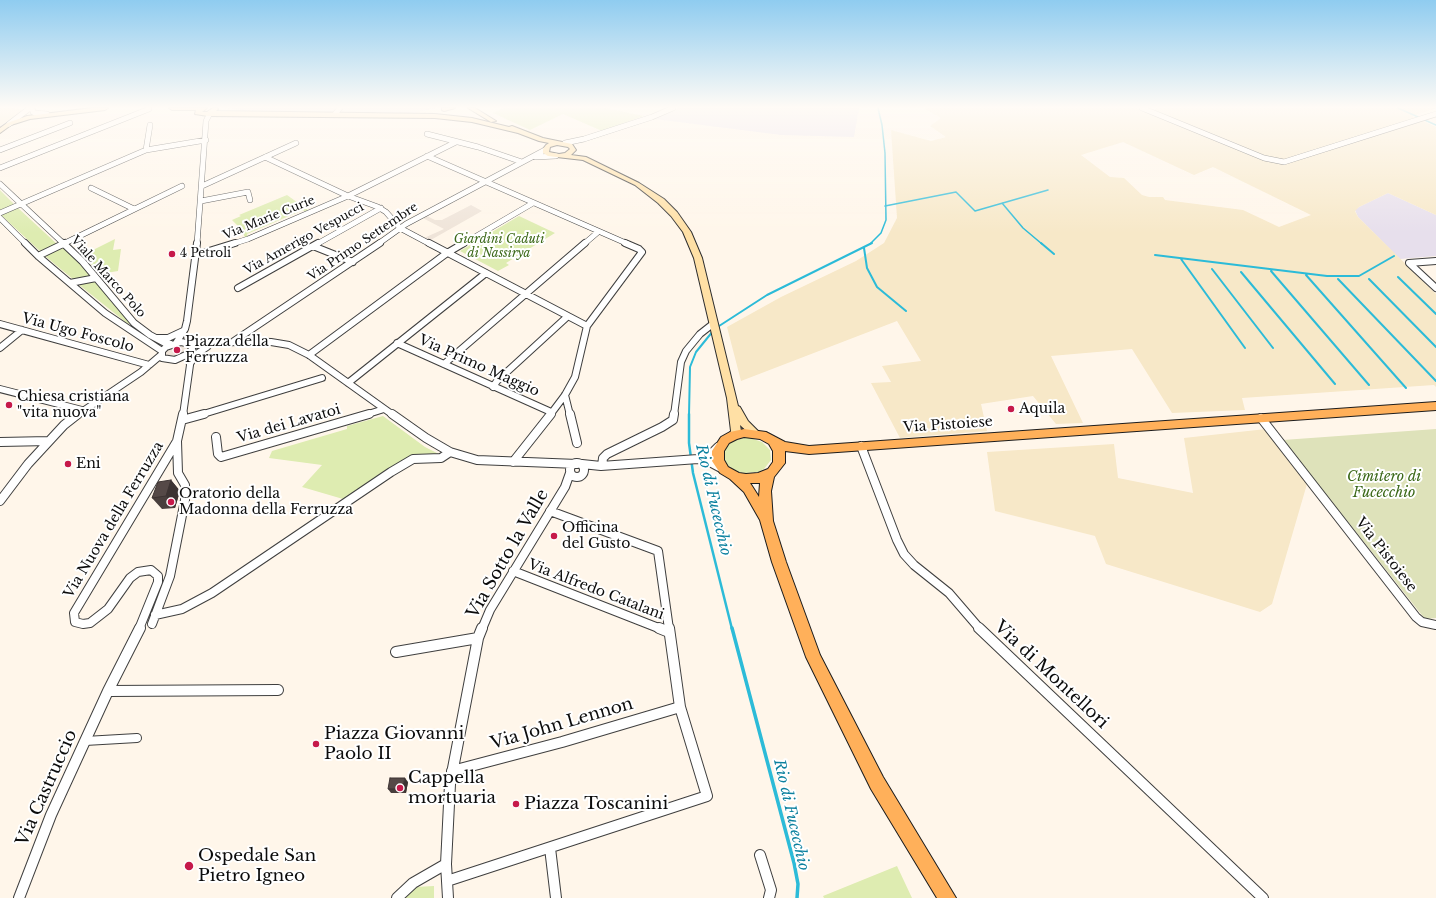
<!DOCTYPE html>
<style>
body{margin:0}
canvas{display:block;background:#fff6ea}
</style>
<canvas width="1436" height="898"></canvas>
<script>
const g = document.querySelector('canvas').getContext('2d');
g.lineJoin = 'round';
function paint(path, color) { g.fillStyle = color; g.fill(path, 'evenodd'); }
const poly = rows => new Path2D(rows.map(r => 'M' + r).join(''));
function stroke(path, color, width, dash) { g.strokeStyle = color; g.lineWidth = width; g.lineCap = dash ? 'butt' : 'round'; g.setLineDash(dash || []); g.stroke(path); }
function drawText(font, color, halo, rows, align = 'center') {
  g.font = font + ' "Libre Baskerville",serif'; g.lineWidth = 4; g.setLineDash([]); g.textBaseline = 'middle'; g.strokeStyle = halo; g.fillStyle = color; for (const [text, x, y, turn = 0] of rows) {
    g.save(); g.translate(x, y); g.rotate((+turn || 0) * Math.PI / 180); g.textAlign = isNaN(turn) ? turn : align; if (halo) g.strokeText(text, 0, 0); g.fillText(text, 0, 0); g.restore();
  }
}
const industrial = poly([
 [224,108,435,108,413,113,263,112],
 [677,108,859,108,854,137,781,135,655,119],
 [1388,193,1436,215,1436,256,1400,259,1358,217,1355,210,1359,207]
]);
const farmland = poly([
 [0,108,12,108,24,110,0,126],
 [924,108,1137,108,1152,114,1156,108,1436,108,1412,116,1436,127,1436,215,1388,193,1359,207,1355,211,1358,217,1436,294,1436,387,1434,385,1242,398,1245,410,1172,413,1132,349,1051,356,1083,423,1056,424,1033,396,981,404,987,431,900,438,871,383,891,382,882,366,921,361,897,321,741,381,727,327,781,297,856,261,884,243,897,218,891,130,931,141,946,137,930,126,941,118],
 [1123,142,1194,175,1213,167,1311,215,1279,227,1243,210,1165,200,1163,197,1149,197,1142,195,1124,178,1110,177,1081,155],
 [1266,429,1307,484,1272,604,1260,612,1106,564,1095,536,995,511,987,452,1114,444,1118,478,1193,493,1184,438]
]);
const green = poly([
 [503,108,605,108,644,116,602,131,563,114,530,130,493,113],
 [0,190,15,205,0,211],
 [287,195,308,210,305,212,303,210,247,234,248,237,245,238,242,230,232,220,241,216,239,215],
 [18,208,57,244,41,252,1,215],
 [519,216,555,233,506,263,509,265,498,271,460,251],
 [115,239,113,250,121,249,118,271,100,274,83,255],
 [63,247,75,258,91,277,74,280,45,256],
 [95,280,130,323,128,324,78,284],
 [383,416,425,447,439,454,414,458,408,460,387,470,343,499,302,487,322,465,269,458,272,451,347,429,347,426],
 [743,438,750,438,762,442,770,450,771,460,764,469,758,472,745,473,738,472,727,465,724,460,724,450,731,442],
 [897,866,912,898,824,898,823,896],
 [434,886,434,898,404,898,416,887]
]);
const cemetery = poly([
 [1436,429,1436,618,1425,619,1283,440]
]);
const plaza = poly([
 [471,205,482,211,429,241,424,238,444,229,419,216,423,214,435,220,442,220],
 [172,343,194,345,183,358,158,355,159,352]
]);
const streamFar3 = poly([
 [1398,108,1436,125],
 [1002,203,1023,228,1042,244],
 [885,206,956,192,975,211,1048,190],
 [870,244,881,233,886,220,885,153,882,125,878,108]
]);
const streamFar2 = poly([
 [1041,243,1054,254],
 [864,248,867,268,877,287,906,311],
 [1155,255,1327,276,1359,276,1394,256],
 [1181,259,1245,348],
 [1212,269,1273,348],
 [1271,271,1369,385],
 [1241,272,1335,384],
 [1306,275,1406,388],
 [1398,277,1436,314],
 [1338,279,1436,381],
 [1369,279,1436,347],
 [716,328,767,295,872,243],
 [689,415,690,367,696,352,713,331]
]);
const streamFar1 = poly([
 [689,414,689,443,693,473,732,629]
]);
const stream = poly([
 [732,628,794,863,798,884,797,898]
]);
const pedestrian = poly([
 [85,741,137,738]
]);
const minorFar3 = poly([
 [32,108,33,112,35,113,47,114],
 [1142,108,1264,158,1284,162,1436,114],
 [335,114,340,108],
 [9,124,30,108],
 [427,134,478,147,522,162],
 [565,143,584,139,652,117,673,108],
 [0,150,70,123],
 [146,150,150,125],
 [427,156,628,244],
 [265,157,348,196,378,207,386,212,400,228,430,244],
 [535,157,556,156],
 [0,168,149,109],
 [0,184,64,244],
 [202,186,296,143],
 [91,188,134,209],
 [201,201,248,192,250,200],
 [0,213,146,150,206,140],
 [0,218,26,244],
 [63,244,182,186],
 [197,244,206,121,210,113],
 [232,244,248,239,348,196,456,142],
 [317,244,381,208],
 [378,244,406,224,545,150],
 [463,244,533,203],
 [584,244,598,232]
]);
const minorFar2 = poly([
 [25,243,38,256,105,313,162,351],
 [63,243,82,261,134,323,150,335,165,343,171,344],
 [429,243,587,326],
 [313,246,353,262],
 [196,255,235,243],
 [38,256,65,243],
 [1436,261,1409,263,1436,288],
 [70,283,96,278],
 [238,288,318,243],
 [0,324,149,365],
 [157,338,168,338,183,331],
 [234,341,380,243],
 [181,342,191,344,192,349,188,354,175,360,162,358,162,351,166,347,181,342],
 [176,343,185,329,187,321,197,243],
 [397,343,551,412],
 [191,344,200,345,247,341,271,342,289,345,309,355,393,415],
 [0,348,22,330],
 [309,355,447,253,464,243],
 [190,364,195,355,207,347],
 [444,364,585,243],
 [348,383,486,273],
 [493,387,497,381,568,316],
 [0,389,82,410],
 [565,395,570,415],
 [77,415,141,372,161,355],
 [183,415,190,365,188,354],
 [200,415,322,378],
 [365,415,384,409],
 [550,415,565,395,575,377,587,326,642,252,639,249,625,243],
 [674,415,681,362,686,351,700,334,714,323]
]);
const minorFar1 = poly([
 [392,414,426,438,450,452,477,460,577,464],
 [570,414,577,443],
 [1261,418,1416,617,1422,622,1436,625],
 [182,420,204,414],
 [216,437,218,454,221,457,369,414],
 [0,442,49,441],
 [861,446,897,540,904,554,914,565,949,593,980,629],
 [698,459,713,452,718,447],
 [513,462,551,414],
 '570 470a7 7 0 1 1 14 0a7 7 0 1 1-14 0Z',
 [582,464,601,466,698,459,706,460,721,468],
 [602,466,603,458,607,454,662,427,673,420,674,414],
 [0,501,28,464,64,425,78,414],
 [550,511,658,551,669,629],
 [513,571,661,629],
 [155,615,182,609,212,593,391,472,413,459,441,458,450,452],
 [152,624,170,576,185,500,185,485,178,473,177,441],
 [139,629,158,582,158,576,151,570,138,572,130,578,108,609,90,623,83,624,75,622,74,613,177,441,183,414],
 [482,629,490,610,565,487,570,473]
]);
const minor = poly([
 [659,628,669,632],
 [979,628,1263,898],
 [396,652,478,638],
 [108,691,278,690],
 [452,771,562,742,680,707],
 [550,848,556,898],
 [760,855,771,890,769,898],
 [447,881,707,796,680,707,669,628],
 [19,898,51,815,108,691,140,628],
 [397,898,413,883,446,864],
 [448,898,446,864,450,784,478,638,482,628]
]);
const secondary = poly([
 [92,108,108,108,105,110,30,119,11,125,0,133,0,128,7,123,27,116,92,108],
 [169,108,207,108,202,112,207,112,213,108,217,108,218,109,216,111,435,114,472,118,509,127,512,126,543,138,572,144,576,150,571,155,586,157,639,183,664,199,677,212,691,232,702,258,738,406,740,407,748,421,760,433,758,436,752,436,740,425,741,431,737,438,731,438,729,435,731,431,727,398,694,258,683,232,671,216,658,203,635,185,583,160,548,156,543,153,543,149,546,145,549,143,539,141,518,133,472,122,435,118,208,116,195,114,196,110,172,110,169,108],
 [557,145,568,147,570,149,565,153,559,154,549,152,550,147,557,145],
 [442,108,455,108,444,111,442,110,442,108],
 [468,108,475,108,496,121,491,122,468,108]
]);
const primary = poly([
 [1436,402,1436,410,809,454,785,451,785,463,774,477,771,491,773,521,786,562,820,655,883,777,956,898,937,898,871,789,806,657,772,562,760,520,744,492,730,479,720,473,712,461,712,451,721,437,730,432,744,429,766,432,785,442,809,446,1436,402],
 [744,437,760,439,769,444,773,451,773,462,768,469,758,473,746,474,739,473,728,467,724,460,724,451,729,443,737,439,744,437],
 [750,483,760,483,759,497,752,486,750,483]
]);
const wall = poly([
 [171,480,180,491,175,508,162,509,152,498],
 [408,782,406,793,391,793,388,789]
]);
const shadedWall = poly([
 [171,480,180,491,175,508,166,496],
 [405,778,408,782,406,793,402,789]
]);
const building = poly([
 [171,480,166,496,152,498,158,482,171,480],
 [390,778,405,778,402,789,388,789,390,778]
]);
const markers = [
 [172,254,4,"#c6194a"],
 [177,350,4,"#c6194a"],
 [9,405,4,"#c6194a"],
 [1011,409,4,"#c6194a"],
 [68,464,4,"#c6194a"],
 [171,502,4,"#c6194a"],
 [554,536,4,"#c6194a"],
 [316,744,4,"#c6194a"],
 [400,788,4,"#c6194a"],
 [516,804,4,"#c6194a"],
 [189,866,5,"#c6194a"]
];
const farStreetnames = [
 ["Via Marie Curie",269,218,-22],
 ["Via Amerigo Vespucci",304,239,-29],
 ["Via Primo Settembre",363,242,-34],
 ["Viale Marco Polo",108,277,48]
];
const farParknames = [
 ["Giardini Caduti",499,240],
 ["di Nassirya",499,254]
];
const farPoinames = [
 ["4 Petroli",180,254]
];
const streetNames = [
 ["Via Ugo Foscolo",78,333,15],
 ["Via Primo Maggio",479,366,24],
 ["Via dei Lavatoi",289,424,-16],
 ["Via Pistoiese",948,425,-4],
 ["Via Nuova della Ferruzza",114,520,-59],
 ["Via Pistoiese",1386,555,52],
 ["Via Alfredo Catalani",596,590,21]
];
const poiNames = [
 ["Piazza della",185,342],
 ["Ferruzza",185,358],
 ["Chiesa cristiana",17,397],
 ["\"vita nuova\"",17,413],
 ["Aquila",1019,409],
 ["Eni",76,464],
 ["Oratorio della",179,494],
 ["Madonna della Ferruzza",179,510],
 ["Officina",562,528],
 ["del Gusto",562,544]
];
const parkNames = [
 ["Cimitero di",1384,477],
 ["Fucecchio",1384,493]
];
const waterNames = [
 ["Rio di Fucecchio",713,500,77],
 ["Rio di Fucecchio",791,815,77]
];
const nearStreetnames = [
 ["Via Sotto la Valle",508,554,-60],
 ["Via di Montellori",1051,675,43],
 ["Via John Lennon",562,724,-16],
 ["Via Castruccio",47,788,-66]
];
const nearPoinames = [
 ["Piazza Giovanni",324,734],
 ["Paolo II",324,754],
 ["Cappella",408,778],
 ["mortuaria",408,798],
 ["Piazza Toscanini",524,804],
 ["Ospedale San",198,856],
 ["Pietro Igneo",198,876]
];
paint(industrial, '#e7dfec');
paint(farmland, '#f7e8c8');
paint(green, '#deecb1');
paint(cemetery, '#dee2ba');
paint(plaza, '#efe4d9');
stroke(streamFar3, '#2cbbd8', 1.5);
stroke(streamFar2, '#2cbbd8', 2);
stroke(streamFar1, '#2cbbd8', 2.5);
stroke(stream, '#2cbbd8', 3.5);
stroke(pedestrian, '#3f3f3f', 10);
stroke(minorFar3, '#3f3f3f', 6);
stroke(minorFar2, '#3f3f3f', 8);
stroke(minorFar1, '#3f3f3f', 10);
stroke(minor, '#3f3f3f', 12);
stroke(secondary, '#2e2e2e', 2);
stroke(primary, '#1d1d1d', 2);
stroke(pedestrian, '#fff', 8);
stroke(minorFar3, '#fff', 5);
stroke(minorFar2, '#fff', 6);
stroke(minorFar1, '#fff', 8);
stroke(minor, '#fff', 10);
paint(secondary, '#ffe0a5');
paint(primary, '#ffb05a');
paint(wall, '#493f3d');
paint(shadedWall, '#3c3332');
paint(building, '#554947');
stroke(building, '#3c3332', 1);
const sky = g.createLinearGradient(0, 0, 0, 233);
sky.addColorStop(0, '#8fccf0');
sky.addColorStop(0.46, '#fffbf6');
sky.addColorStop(1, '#fffbf600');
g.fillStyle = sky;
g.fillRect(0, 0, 1436, 233);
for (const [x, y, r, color] of markers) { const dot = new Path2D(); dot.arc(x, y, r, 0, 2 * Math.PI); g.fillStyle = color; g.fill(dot); stroke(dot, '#fff', 1.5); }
drawText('12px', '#0c0c0c', '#fff', farStreetnames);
drawText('italic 12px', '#3b6818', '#fff', farParknames);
drawText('12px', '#0c0c0c', '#fff', farPoinames, 'left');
drawText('14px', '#0c0c0c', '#fff', streetNames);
drawText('14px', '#0c0c0c', '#fff', poiNames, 'left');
drawText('italic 14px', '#3b6818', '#fff', parkNames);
drawText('italic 15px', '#0c819f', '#fff', waterNames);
drawText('17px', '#0c0c0c', '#fff', nearStreetnames);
drawText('17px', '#0c0c0c', '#fff', nearPoinames, 'left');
</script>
